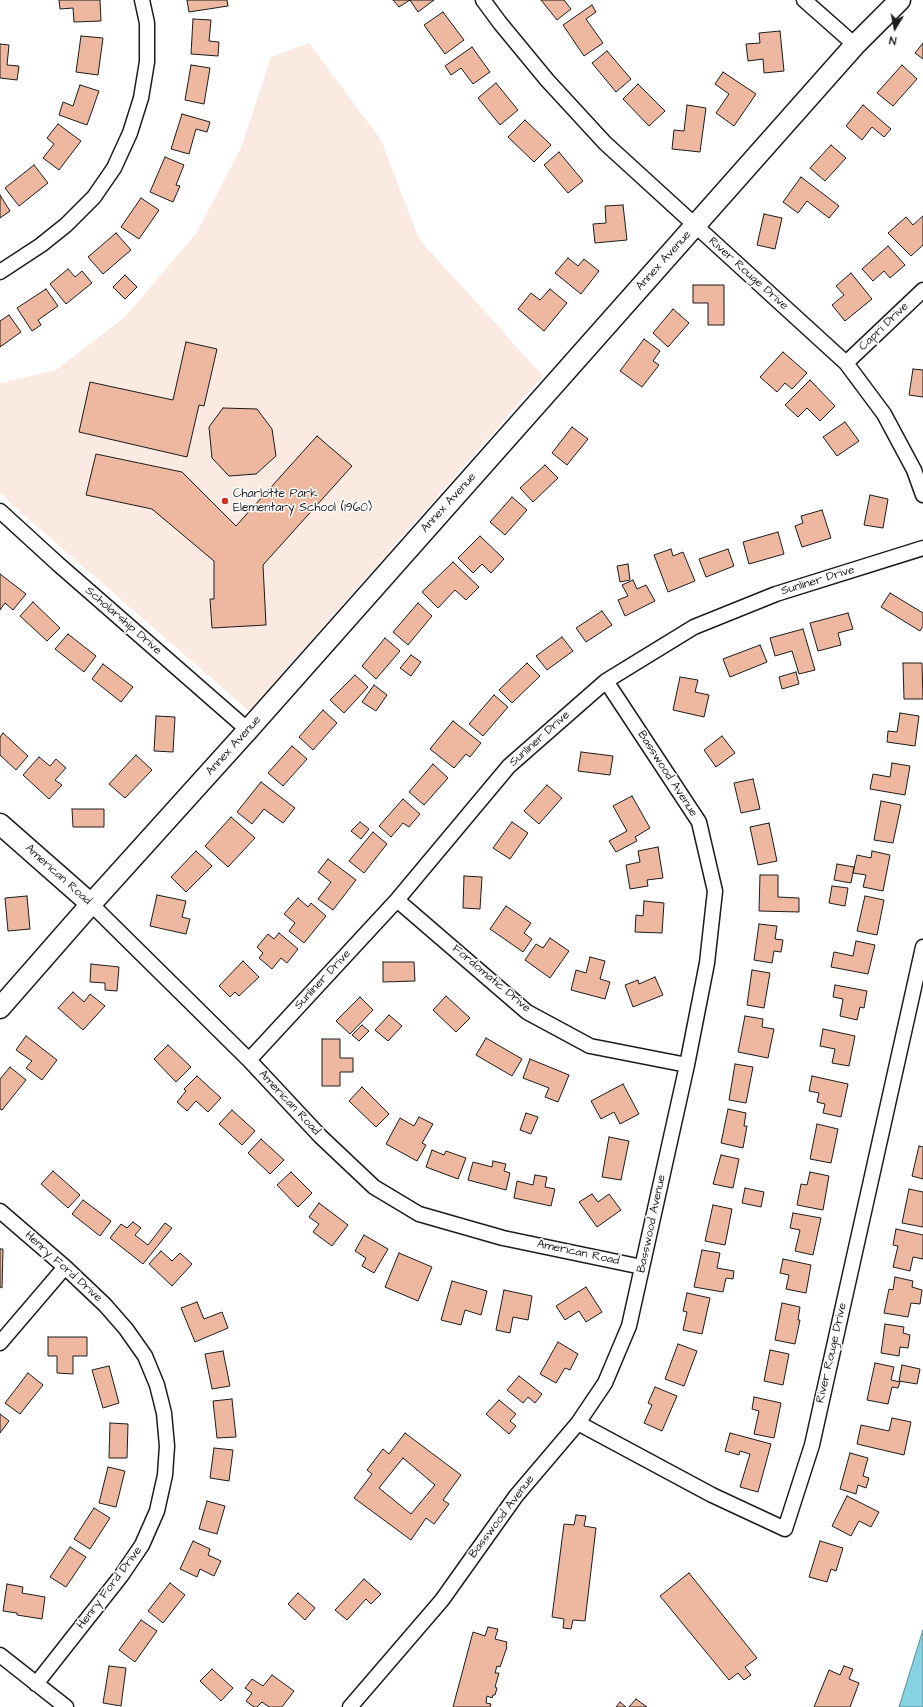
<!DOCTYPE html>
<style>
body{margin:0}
#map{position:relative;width:923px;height:1707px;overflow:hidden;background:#fff;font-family:"Architects Daughter",sans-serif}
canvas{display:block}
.north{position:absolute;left:875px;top:8px;width:40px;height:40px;-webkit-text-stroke:3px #fff;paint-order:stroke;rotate:190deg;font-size:11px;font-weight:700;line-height:16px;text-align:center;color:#1c1c1c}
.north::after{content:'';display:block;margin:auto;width:14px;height:18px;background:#1c1c1c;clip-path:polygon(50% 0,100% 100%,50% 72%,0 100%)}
</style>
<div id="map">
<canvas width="923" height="1707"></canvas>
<div class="north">N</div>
</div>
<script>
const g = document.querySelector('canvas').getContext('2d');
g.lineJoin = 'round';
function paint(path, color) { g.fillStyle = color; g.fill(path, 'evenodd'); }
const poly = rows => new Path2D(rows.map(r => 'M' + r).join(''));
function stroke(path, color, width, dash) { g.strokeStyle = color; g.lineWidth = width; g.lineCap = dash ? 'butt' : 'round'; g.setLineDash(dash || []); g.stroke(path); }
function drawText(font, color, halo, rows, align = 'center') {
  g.font = font + ' "Architects Daughter",sans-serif'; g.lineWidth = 3; g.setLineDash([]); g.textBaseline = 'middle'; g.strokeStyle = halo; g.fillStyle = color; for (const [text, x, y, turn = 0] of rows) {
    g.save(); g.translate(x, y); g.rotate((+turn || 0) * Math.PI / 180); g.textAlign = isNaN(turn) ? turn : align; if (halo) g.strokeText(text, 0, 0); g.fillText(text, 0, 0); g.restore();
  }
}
const built = poly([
 [309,43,381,140,419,239,543,376,249,711,16,508,0,493,0,383,56,370,126,316,197,232,241,148,271,57]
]);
const water = poly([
 [923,1630,923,1707,899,1707,923,1630]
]);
const building = poly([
 [59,0,100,0,101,21,74,22,73,8,60,9,59,0],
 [187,0,227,0,228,6,189,12,187,0],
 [393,0,410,0,399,7,393,0],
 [410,0,434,0,418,12,410,0],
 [541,0,564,0,571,9,557,20,541,0],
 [592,5,596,12,586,19,603,43,584,56,563,25,592,5],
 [443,12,464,40,445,54,424,25,443,12],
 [193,19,211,20,209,41,219,42,218,56,191,54,193,19],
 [780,31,784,71,764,73,763,59,748,61,746,44,760,43,759,33,780,31],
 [81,36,103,38,98,75,76,72,81,36],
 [923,43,923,59,915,53,923,43],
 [0,44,9,45,7,65,19,66,17,80,0,78,0,44],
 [472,47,490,72,473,84,461,68,451,75,445,66,472,47],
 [607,51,631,79,616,92,592,63,607,51],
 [191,65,210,68,204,104,185,100,191,65],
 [902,65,917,79,893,106,877,93,902,65],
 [723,72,756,94,734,126,716,113,729,94,715,84,723,72],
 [496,83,518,110,500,125,478,98,496,83],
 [638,84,665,111,649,126,623,99,638,84],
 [80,85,99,91,87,125,59,115,63,102,73,106,80,85],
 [687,105,706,108,700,152,672,149,674,130,684,131,687,105],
 [863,105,891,129,884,137,872,127,862,140,846,126,863,105],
 [182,114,210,122,207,132,196,129,189,154,171,149,182,114],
 [525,120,551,145,534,162,508,137,525,120],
 [58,124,81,141,59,170,43,158,54,144,47,138,58,124],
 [831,145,846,158,825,181,810,168,831,145],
 [559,152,583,181,568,193,544,165,559,152],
 [165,157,184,165,176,185,180,186,173,202,150,192,165,157],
 [34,165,48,183,19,206,5,188,34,165],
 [801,177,839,206,829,218,807,201,798,213,783,202,801,177],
 [0,195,10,211,0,218,0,195],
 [141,198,159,210,139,239,121,227,141,198],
 [623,205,627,240,595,243,593,224,606,223,605,206,623,205],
 [764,214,782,218,775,249,757,245,764,214],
 [923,216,923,245,911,256,888,233,906,217,913,225,923,216],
 [116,233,131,250,103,274,88,257,116,233],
 [888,246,905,265,890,278,884,271,873,281,862,269,888,246],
 [568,258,578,266,584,259,599,271,581,294,555,273,568,258],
 [68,269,75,277,82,271,92,283,66,304,50,284,68,269],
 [851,273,872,299,845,321,832,305,844,295,836,286,851,273],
 [125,275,137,287,125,299,113,287,125,275],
 [693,285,724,285,724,325,708,325,708,303,693,303,693,285],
 [46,289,58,306,38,320,41,325,32,331,17,308,46,289],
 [550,289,567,303,544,331,518,309,531,293,540,300,550,289],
 [673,309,689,323,668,347,653,333,673,309],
 [9,315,21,332,0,347,0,321,9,315],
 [644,339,660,351,653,361,659,365,642,387,620,371,644,339],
 [186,342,217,349,204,406,199,405,187,457,79,432,90,382,173,400,186,342],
 [783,352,807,373,792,389,785,383,777,392,760,377,783,352],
 [913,369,923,370,923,397,909,395,913,369],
 [810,380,835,406,820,421,807,408,798,417,785,405,810,380],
 [223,408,257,409,272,429,276,456,256,474,229,476,212,458,209,427,223,408],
 [845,422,859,441,837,456,823,437,845,422],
 [572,427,588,439,567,465,552,453,572,427],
 [317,436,352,466,263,565,266,625,212,628,210,599,214,599,214,561,152,509,86,495,96,454,182,472,236,526,317,436],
 [545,465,558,478,533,502,520,488,545,465],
 [870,495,888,499,883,528,864,525,870,495],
 [512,497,527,510,505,535,490,522,512,497],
 [822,510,831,538,802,547,795,526,803,523,801,516,822,510],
 [778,532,784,554,749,564,743,542,778,532],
 [480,536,504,559,491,573,482,564,473,573,458,558,480,536],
 [671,549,673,556,683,552,695,581,668,592,654,555,671,549],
 [728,549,734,566,706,577,699,559,728,549],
 [453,562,479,587,466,600,455,590,438,608,422,592,453,562],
 [628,564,630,580,620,582,617,566,628,564],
 [0,574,26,594,13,610,5,603,0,610,0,574],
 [633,580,637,589,646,585,655,601,625,616,618,600,628,596,622,585,633,580],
 [890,593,923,613,923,626,920,631,881,607,890,593],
 [33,602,60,628,47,641,20,616,33,602],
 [418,603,432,616,408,645,393,632,418,603],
 [602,611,612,625,586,642,576,628,602,611],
 [848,613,853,629,838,633,841,645,818,651,810,623,848,613],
 [803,629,815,670,799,674,792,651,775,656,770,638,803,629],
 [68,634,96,656,84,672,55,649,68,634],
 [562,637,573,651,547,670,536,656,562,637],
 [385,638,400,651,376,679,362,666,385,638],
 [760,645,767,662,730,677,723,659,760,645],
 [411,655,421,662,411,676,400,668,411,655],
 [527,663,540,676,512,703,499,690,527,663],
 [903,663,922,663,923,699,904,699,903,663],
 [103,664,133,687,121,702,92,679,103,664],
 [796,672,799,684,782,689,779,677,796,672],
 [355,675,368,687,344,713,330,700,355,675],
 [680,677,698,680,695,692,709,695,704,717,673,710,680,677],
 [374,685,387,695,376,711,362,702,374,685],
 [494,695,508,707,483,736,469,724,494,695],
 [323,710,337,723,313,750,299,737,323,710],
 [900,713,919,716,915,746,887,742,888,731,897,732,900,713],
 [156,716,175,717,173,752,154,751,156,716],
 [453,721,481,743,470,757,466,754,454,768,430,749,453,721],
 [3,733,28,756,16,770,0,755,0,737,3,733],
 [722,736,735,753,716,767,704,750,722,736],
 [292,746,307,759,283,786,268,773,292,746],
 [581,752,613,756,610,775,578,771,581,752],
 [136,755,152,770,125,798,109,784,136,755],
 [39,757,50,766,56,759,66,768,55,780,62,785,49,799,23,775,39,757],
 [892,763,910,766,905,795,870,789,873,774,890,777,892,763],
 [433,764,448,778,424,805,409,792,433,764],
 [753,779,760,809,741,813,734,783,753,779],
 [261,782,295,808,283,823,264,809,252,824,237,812,261,782],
 [547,785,562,798,539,824,524,811,547,785],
 [632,796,650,828,635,837,637,841,616,852,609,841,627,831,613,806,632,796],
 [403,799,420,814,409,827,403,823,391,837,379,826,403,799],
 [881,801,901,805,893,843,874,840,881,801],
 [72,809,104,809,104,827,73,827,72,809],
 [231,817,255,838,228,867,205,846,231,817],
 [360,822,369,829,361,839,351,831,360,822],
 [512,822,528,833,510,859,493,848,512,822],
 [769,823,777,861,758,865,750,827,769,823],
 [373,832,387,844,364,873,349,861,373,832],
 [658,847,663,878,647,880,648,886,630,889,626,865,640,862,638,851,658,847],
 [196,851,212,866,186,892,171,877,196,851],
 [872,851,890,855,883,891,863,887,866,875,853,873,857,855,871,858,872,851],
 [328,859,356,880,333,910,318,899,331,882,318,872,328,859],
 [837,864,854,867,851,883,834,880,837,864],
 [760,875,778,875,778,897,799,898,799,912,759,911,760,875],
 [464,876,482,877,480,909,463,908,464,876],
 [832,886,848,888,845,906,829,903,832,886],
 [157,895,186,901,182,917,190,919,186,934,150,926,157,895],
 [27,896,30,929,8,931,5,898,27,896],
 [865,896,884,900,877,935,857,931,865,896],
 [298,898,308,907,311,903,326,916,304,943,289,931,295,923,284,914,298,898],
 [644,901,664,903,662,933,635,932,636,915,643,916,644,901],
 [506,906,531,923,524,933,532,939,523,952,490,929,506,906],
 [759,924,777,926,775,939,783,940,781,952,774,951,772,963,754,960,759,924],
 [279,933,298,949,287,963,281,958,272,969,259,958,263,953,257,947,268,934,274,939,279,933],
 [550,938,569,951,550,978,525,960,536,944,543,948,550,938],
 [856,941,875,945,868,974,831,967,834,952,853,956,856,941],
 [590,957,605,961,600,979,610,982,605,999,571,990,576,970,586,973,590,957],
 [243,961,259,977,239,996,235,992,230,997,219,986,243,961],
 [383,962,414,962,415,981,383,982,383,962],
 [91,964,119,967,117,991,105,990,105,983,90,982,91,964],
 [752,970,770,973,764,1008,747,1005,752,970],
 [655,977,663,995,633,1007,625,985,638,980,639,984,655,977],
 [835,985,867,991,864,1008,860,1007,857,1020,840,1016,843,999,833,997,835,985],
 [73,992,84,1002,90,994,105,1006,83,1030,58,1008,73,992],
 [446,996,470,1018,456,1032,433,1010,446,996],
 [360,997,373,1010,350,1034,336,1021,360,997],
 [389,1015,402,1026,388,1041,375,1030,389,1015],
 [745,1016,763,1019,762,1027,774,1029,768,1058,738,1052,745,1016],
 [362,1025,369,1031,359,1041,352,1035,362,1025],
 [823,1029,855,1036,849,1066,832,1063,835,1049,820,1046,823,1029],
 [26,1036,57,1060,42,1080,26,1068,32,1061,16,1050,26,1036],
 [486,1038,522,1059,512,1076,476,1055,486,1038],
 [322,1039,340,1039,340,1058,353,1058,353,1072,340,1072,340,1086,322,1086,322,1039],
 [168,1045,191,1067,176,1082,154,1059,168,1045],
 [530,1059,569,1075,558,1102,545,1097,549,1088,523,1078,530,1059],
 [735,1064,753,1067,746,1103,729,1100,735,1064],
 [10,1067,26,1080,2,1110,0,1109,0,1079,10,1067],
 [197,1076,221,1098,208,1112,196,1101,187,1111,177,1102,186,1091,184,1089,197,1076],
 [812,1076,848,1084,841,1117,823,1113,825,1104,817,1102,819,1093,809,1091,812,1076],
 [623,1084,639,1114,620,1124,614,1112,601,1119,591,1101,623,1084],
 [362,1087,389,1114,376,1127,349,1101,362,1087],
 [728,1109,746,1113,744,1126,747,1126,743,1148,721,1143,728,1109],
 [232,1110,255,1131,242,1145,219,1124,232,1110],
 [526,1113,538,1117,531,1134,520,1130,526,1113],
 [419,1117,433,1124,422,1143,426,1145,417,1161,386,1144,400,1118,414,1126,419,1117],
 [817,1124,838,1129,831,1163,810,1159,817,1124],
 [609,1137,629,1141,621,1180,602,1177,609,1137],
 [261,1139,284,1160,270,1174,248,1153,261,1139],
 [919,1146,923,1147,923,1179,912,1176,919,1146],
 [432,1150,444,1155,446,1151,466,1158,458,1179,426,1167,432,1150],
 [721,1155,739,1159,733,1188,713,1184,721,1155],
 [493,1161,506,1164,504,1171,510,1173,506,1190,468,1180,473,1162,492,1167,493,1161],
 [53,1171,80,1195,68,1208,41,1184,53,1171],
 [291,1172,312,1193,298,1207,277,1185,291,1172],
 [810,1172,829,1176,823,1210,797,1205,801,1184,807,1185,810,1172],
 [535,1175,547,1177,545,1187,555,1189,551,1206,514,1198,517,1181,533,1185,535,1175],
 [745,1188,764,1192,761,1207,742,1203,745,1188],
 [909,1189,923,1192,923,1227,902,1223,909,1189],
 [592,1194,598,1202,609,1194,621,1210,597,1227,579,1202,592,1194],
 [83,1200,111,1221,100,1236,72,1214,83,1200],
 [319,1203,348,1225,332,1246,313,1232,319,1224,309,1217,319,1203],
 [713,1205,732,1209,725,1245,705,1241,713,1205],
 [793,1213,821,1218,813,1255,795,1251,800,1230,790,1228,793,1213],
 [133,1222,141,1228,135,1235,148,1245,165,1223,172,1228,143,1264,110,1238,121,1224,127,1228,133,1222],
 [896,1229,923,1235,923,1259,913,1257,910,1271,893,1267,898,1246,893,1245,896,1229],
 [364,1235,388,1249,374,1273,362,1266,366,1258,355,1251,364,1235],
 [0,1249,3,1249,2,1288,0,1287,0,1249],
 [702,1250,720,1253,717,1268,734,1271,733,1279,726,1278,723,1292,694,1287,702,1250],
 [161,1251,172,1261,180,1253,192,1264,172,1286,149,1264,161,1251],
 [399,1253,432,1267,418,1301,385,1287,399,1253],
 [783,1259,811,1265,806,1293,786,1289,789,1275,780,1273,783,1259],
 [895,1277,913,1281,912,1287,922,1290,920,1304,911,1303,908,1317,884,1313,889,1289,893,1290,895,1277],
 [452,1281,487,1291,481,1315,465,1310,461,1325,441,1320,452,1281],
 [586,1287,602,1312,586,1322,579,1311,565,1320,556,1306,586,1287],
 [504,1290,532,1296,528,1320,513,1317,510,1333,496,1330,504,1290],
 [687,1293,710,1298,702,1334,683,1330,687,1312,683,1311,687,1293],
 [197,1302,204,1319,222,1312,228,1328,195,1342,181,1308,197,1302],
 [782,1303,800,1307,798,1320,800,1320,795,1344,775,1340,782,1303],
 [885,1324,904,1327,903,1333,910,1335,908,1348,900,1347,899,1356,881,1353,885,1324],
 [48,1337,87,1337,87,1356,73,1356,73,1374,57,1373,57,1356,48,1356,48,1337],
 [558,1342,578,1354,570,1370,565,1368,556,1383,540,1374,558,1342],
 [678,1344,697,1351,684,1386,665,1379,678,1344],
 [770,1350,789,1354,783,1385,764,1381,770,1350],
 [223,1351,230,1386,212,1389,205,1354,223,1351],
 [875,1363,894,1367,891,1380,900,1382,898,1388,892,1387,888,1404,867,1400,875,1363],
 [902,1365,920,1369,917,1384,899,1381,902,1365],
 [109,1366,119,1403,103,1408,92,1370,109,1366],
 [28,1373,43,1385,20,1414,5,1403,28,1373],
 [519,1376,542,1394,535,1403,528,1397,523,1403,507,1390,519,1376],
 [655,1387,677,1396,662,1431,644,1423,652,1405,648,1403,655,1387],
 [754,1397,781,1403,774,1438,754,1434,759,1411,752,1409,754,1397],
 [232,1399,236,1437,217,1438,213,1401,232,1399],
 [499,1400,516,1414,510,1421,516,1426,509,1434,486,1414,499,1400],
 [0,1414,9,1421,0,1433,0,1414],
 [892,1418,911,1422,904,1455,857,1444,861,1425,889,1431,892,1418],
 [110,1423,128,1424,127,1458,109,1458,110,1423],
 [405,1433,461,1475,443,1500,449,1504,434,1524,426,1518,411,1540,354,1498,372,1474,367,1470,383,1449,389,1454,405,1433],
 [403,1458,435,1485,411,1514,379,1488,403,1458],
 [730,1433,771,1444,758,1492,740,1487,750,1454,740,1451,739,1455,725,1451,730,1433],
 [214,1448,233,1450,229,1481,210,1478,214,1448],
 [850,1453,868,1458,863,1476,869,1478,866,1488,858,1485,856,1494,840,1489,850,1453],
 [108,1467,125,1471,116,1507,99,1503,108,1467],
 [847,1496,879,1512,871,1527,859,1521,851,1536,832,1526,847,1496],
 [207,1501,225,1506,217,1534,199,1529,207,1501],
 [94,1508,110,1518,90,1549,74,1539,94,1508],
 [576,1515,586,1516,584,1526,596,1528,585,1621,573,1620,571,1629,563,1628,564,1619,552,1617,564,1524,574,1525,576,1515],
 [193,1541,210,1549,208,1555,221,1561,214,1576,200,1569,197,1577,180,1569,193,1541],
 [820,1541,843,1548,836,1571,831,1569,827,1582,809,1577,820,1541],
 [70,1547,86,1557,66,1587,50,1577,70,1547],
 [689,1573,757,1658,745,1667,751,1675,744,1680,738,1673,729,1680,660,1596,689,1573],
 [364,1579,381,1594,371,1604,366,1599,347,1620,335,1610,364,1579],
 [170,1583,185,1595,163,1623,148,1611,170,1583],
 [7,1584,23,1587,22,1593,45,1597,42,1619,17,1615,17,1613,3,1611,7,1584],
 [298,1593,315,1608,305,1620,288,1604,298,1593],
 [141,1620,157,1631,135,1662,119,1650,141,1620],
 [488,1627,498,1629,495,1639,507,1642,506,1646,507,1647,500,1667,497,1666,495,1673,499,1673,495,1687,497,1688,495,1695,493,1695,492,1698,487,1696,486,1703,491,1704,490,1707,453,1707,473,1632,485,1636,488,1627],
 [109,1666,126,1668,121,1706,103,1703,109,1666],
 [844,1666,853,1669,849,1679,859,1683,850,1707,814,1707,829,1670,840,1675,844,1666],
 [212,1669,233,1688,221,1701,200,1681,212,1669],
 [272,1675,294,1691,282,1707,269,1707,262,1702,257,1707,254,1707,246,1701,252,1693,245,1688,252,1679,263,1686,272,1675],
 [636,1699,647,1707,629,1707,636,1699],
 [620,1702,626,1707,616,1707,620,1702]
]);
const street = poly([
 [483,0,500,23,547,80,605,143,846,363,884,414,914,470,923,495],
 [804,0,855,45],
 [0,272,41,245,66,225,94,197,114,168,130,133,141,98,147,62,147,23,142,0],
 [846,363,923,290],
 [0,511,58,564,248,730],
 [397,900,527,1012,590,1046,687,1065],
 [91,904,249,1060,320,1136,374,1187,419,1214,503,1238,642,1267],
 [249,1060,397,900,509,766,606,681,694,627,776,594,923,548],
 [0,1211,65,1267,105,1305,126,1329,145,1356,157,1385,164,1413,167,1446,165,1475,157,1511,142,1545,121,1576,36,1684],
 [0,1343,65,1267],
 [578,1423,712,1495,785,1529,812,1445,923,947],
 [0,1655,66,1707],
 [350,1707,442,1600,516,1496,578,1423,605,1383,629,1326,687,1065,707,963,715,891,699,822,606,681]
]);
const secondary = poly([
 [0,824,91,904],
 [0,1008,91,904,248,730,855,45,900,0]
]);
const markers = [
 [225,501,4,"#c8321e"]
];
const streetNames = [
 ["Annex Avenue",664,261,-48],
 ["River Rouge Drive",748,274,42],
 ["Capri Drive",884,327,-44],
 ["Annex Avenue",449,503,-48],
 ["Sunliner Drive",818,581,-17],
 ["Scholarship Drive",123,621,41],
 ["Sunliner Drive",540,739,-42],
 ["Annex Avenue",234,746,-48],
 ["Basswood Avenue",667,774,57],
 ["American Road",58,875,42],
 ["Fordomatic Drive",491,979,40],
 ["Sunliner Drive",323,980,-47],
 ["American Road",289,1103,47],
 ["Basswood Avenue",652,1224,-78],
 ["American Road",578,1253,12],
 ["Henry Ford Drive",63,1267,42],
 ["River Rouge Drive",832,1353,-77],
 ["Basswood Avenue",502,1517,-53],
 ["Henry Ford Drive",110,1588,-53]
];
const poiNames = [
 ["Charlotte Park",233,494],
 ["Elementary School (1960)",233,508]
];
paint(built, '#faeae2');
paint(water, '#85d3e2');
stroke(water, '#5b8a93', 1);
paint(building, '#edb89f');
stroke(building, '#1c1c1c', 1);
stroke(street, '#1c1c1c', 17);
stroke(secondary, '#1c1c1c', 23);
stroke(street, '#fff', 14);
stroke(secondary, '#fff', 20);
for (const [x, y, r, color] of markers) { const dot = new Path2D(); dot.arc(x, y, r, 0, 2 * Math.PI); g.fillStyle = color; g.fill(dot); stroke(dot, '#fff', 1.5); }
drawText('12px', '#1c1c1c', '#fff', streetNames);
drawText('12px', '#1c1c1c', '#fff', poiNames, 'left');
</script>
